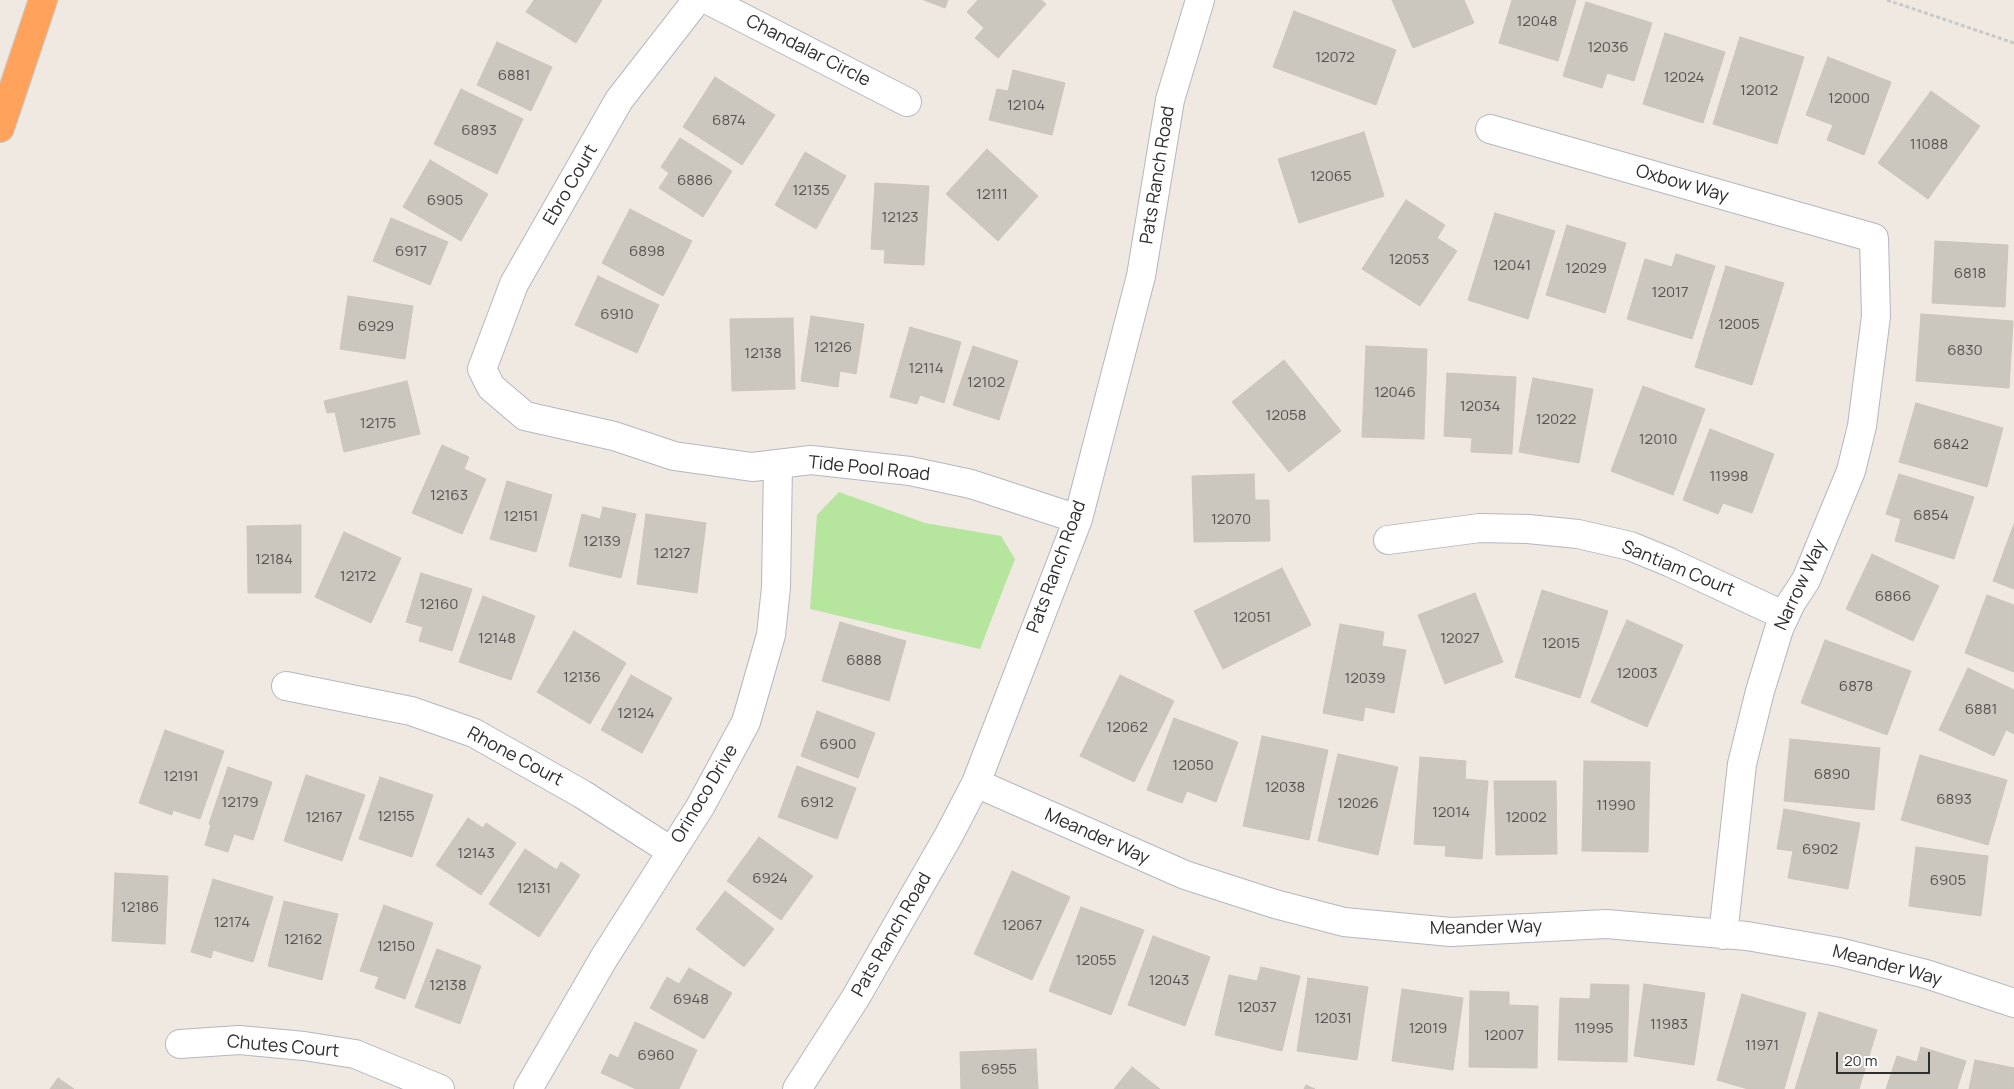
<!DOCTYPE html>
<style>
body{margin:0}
#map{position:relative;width:2014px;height:1089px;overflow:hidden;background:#efe9e1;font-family:Manrope,sans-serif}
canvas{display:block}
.scale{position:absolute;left:1836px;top:1052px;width:94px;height:22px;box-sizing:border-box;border:2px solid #2e2e2e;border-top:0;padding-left:6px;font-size:15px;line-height:18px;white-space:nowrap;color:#2e2e2e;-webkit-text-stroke:4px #fff;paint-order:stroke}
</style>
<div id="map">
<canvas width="2014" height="1089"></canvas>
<div class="scale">20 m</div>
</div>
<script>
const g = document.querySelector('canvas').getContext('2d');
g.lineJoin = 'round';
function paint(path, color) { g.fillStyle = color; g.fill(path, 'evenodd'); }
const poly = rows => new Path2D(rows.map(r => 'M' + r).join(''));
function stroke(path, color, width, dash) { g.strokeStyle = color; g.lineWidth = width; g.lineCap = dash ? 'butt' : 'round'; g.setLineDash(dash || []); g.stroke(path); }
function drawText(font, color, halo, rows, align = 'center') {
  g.font = font + ' Manrope,sans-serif'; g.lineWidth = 4.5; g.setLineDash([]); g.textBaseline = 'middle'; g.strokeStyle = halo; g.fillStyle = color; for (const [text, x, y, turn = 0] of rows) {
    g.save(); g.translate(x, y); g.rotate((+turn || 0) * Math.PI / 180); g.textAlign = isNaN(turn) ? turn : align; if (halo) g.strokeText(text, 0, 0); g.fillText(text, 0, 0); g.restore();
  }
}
const green = poly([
 [839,492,925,523,1001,536,1015,559,980,649,810,609,817,515]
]);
const building = poly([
 [534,0,602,0,576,43,526,12,534,0],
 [924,0,948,0,945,8,924,0],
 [978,0,1041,0,1046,4,998,58,975,38,984,28,967,12,978,0],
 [1392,0,1464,0,1474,23,1413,48,1392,0],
 [1512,0,1576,0,1558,61,1499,43,1512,0],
 [1586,2,1652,23,1634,81,1607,73,1602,88,1563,76,1586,2],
 [1294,11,1396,50,1376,105,1273,67,1294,11],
 [1665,33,1725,52,1703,123,1643,104,1665,33],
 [1740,37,1804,57,1777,144,1713,124,1740,37],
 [497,42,552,67,531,111,477,85,497,42],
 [1828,57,1891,82,1864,155,1827,140,1833,125,1806,115,1828,57],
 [1013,70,1065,83,1052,135,989,120,997,89,1008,91,1013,70],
 [715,77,775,115,742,165,683,127,715,77],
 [461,89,523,119,497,174,434,144,461,89],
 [1931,91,1980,126,1928,199,1878,163,1931,91],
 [1364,132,1384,196,1299,223,1278,159,1364,132],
 [680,138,732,171,703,217,659,188,669,173,661,167,680,138],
 [987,149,1038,196,998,241,946,194,987,149],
 [805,152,846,176,816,229,775,205,805,152],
 [430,160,488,194,461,241,403,207,430,160],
 [875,183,929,186,924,265,884,263,885,250,871,249,875,183],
 [1406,200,1445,225,1437,238,1457,251,1420,306,1362,269,1406,200],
 [630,209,692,241,663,296,602,263,630,209],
 [1495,213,1555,231,1528,319,1468,300,1495,213],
 [391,218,448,242,430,285,373,261,391,218],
 [1567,225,1626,243,1605,313,1546,295,1567,225],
 [1935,241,2008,245,2005,307,1932,303,1935,241],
 [1676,254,1715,266,1692,339,1627,319,1645,259,1672,267,1676,254],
 [1726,266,1784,283,1752,385,1695,367,1726,266],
 [598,276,659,305,637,353,575,325,598,276],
 [348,296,413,306,405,359,340,349,348,296],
 [1921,314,2013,321,2009,388,1916,381,1921,314],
 [811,316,864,324,856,374,840,371,838,387,801,381,811,316],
 [793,318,795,389,732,391,730,319,793,318],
 [910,327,961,342,944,403,920,395,917,404,890,397,910,327],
 [973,346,1018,361,999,420,953,405,973,346],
 [1366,346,1427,349,1424,439,1362,437,1366,346],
 [1284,360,1341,431,1289,472,1232,402,1284,360],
 [1447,373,1516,377,1512,454,1471,452,1472,438,1444,436,1447,373],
 [1533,378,1593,389,1579,463,1519,452,1533,378],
 [407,381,420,434,344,452,335,412,327,413,324,401,407,381],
 [1643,386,1705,409,1673,495,1611,471,1643,386],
 [1916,403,2003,428,1987,487,1899,462,1916,403],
 [1710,429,1774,454,1752,513,1723,503,1718,514,1683,500,1710,429],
 [442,445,469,457,464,469,486,479,462,534,412,513,442,445],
 [1254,474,1255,500,1269,500,1270,541,1194,542,1192,476,1254,474],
 [1899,474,1974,497,1954,559,1895,541,1901,519,1886,514,1899,474],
 [507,481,552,495,536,552,490,539,507,481],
 [603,507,636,514,621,578,569,566,582,514,600,519,603,507],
 [646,514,706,523,697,593,637,584,646,514],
 [2014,524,2014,589,1993,581,2014,524],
 [301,525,301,593,248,593,247,526,301,525],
 [344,532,401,558,371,623,315,597,344,532],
 [1872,554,1939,586,1913,641,1846,609,1872,554],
 [1282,568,1311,625,1223,669,1194,611,1282,568],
 [421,573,472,589,452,651,419,641,423,627,406,622,421,573],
 [1542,590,1608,611,1580,698,1515,677,1542,590],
 [1475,593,1503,662,1445,684,1418,615,1475,593],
 [1987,595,2014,605,2014,672,1965,653,1987,595],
 [483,596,535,616,511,680,459,662,483,596],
 [1627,620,1683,645,1647,727,1591,702,1627,620],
 [840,622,906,641,889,701,822,681,840,622],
 [1340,624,1384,632,1382,646,1406,650,1394,713,1365,707,1363,721,1323,713,1340,624],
 [574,631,626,663,590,724,537,692,574,631],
 [1825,640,1911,671,1887,735,1801,703,1825,640],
 [1968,668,2014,690,2014,734,2006,730,1994,756,1939,730,1968,668],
 [631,675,672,698,642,753,601,730,631,675],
 [1120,675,1174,701,1134,782,1080,756,1120,675],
 [817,711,875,733,858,778,801,756,817,711],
 [1174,718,1238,742,1216,802,1187,791,1182,803,1147,790,1174,718],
 [165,730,224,751,200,819,173,810,172,815,139,803,165,730],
 [1262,736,1328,750,1309,840,1243,826,1262,736],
 [1790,739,1880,748,1874,810,1784,801,1790,739],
 [1338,754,1398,767,1378,855,1318,841,1338,754],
 [1920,755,2007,780,1988,845,1901,820,1920,755],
 [1420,757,1466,761,1465,779,1488,781,1482,859,1445,856,1446,846,1414,844,1420,757],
 [1584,761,1650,762,1648,852,1582,851,1584,761],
 [797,766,856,788,837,839,778,817,797,766],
 [228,767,272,782,253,840,234,834,228,852,205,845,211,825,209,824,228,767],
 [306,775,365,795,342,861,284,841,306,775],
 [380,777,433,795,412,857,359,839,380,777],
 [1494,781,1556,781,1557,854,1496,855,1494,781],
 [1784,809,1860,823,1848,889,1788,878,1793,851,1777,849,1784,809],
 [468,818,483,828,486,823,516,843,481,895,436,865,468,818],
 [759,837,813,876,781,920,727,881,759,837],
 [1916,847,1988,856,1981,916,1909,906,1916,847],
 [525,849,557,870,561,862,580,875,539,937,489,904,525,849],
 [1012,871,1070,897,1032,980,974,954,1012,871],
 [115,873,168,876,165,944,112,941,115,873],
 [213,879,273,897,253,962,213,950,211,958,191,952,213,879],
 [725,891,774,929,744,967,696,929,725,891],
 [284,901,338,914,322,980,268,966,284,901],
 [384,905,433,923,405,999,375,988,379,977,360,971,384,905],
 [1081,907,1144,930,1111,1015,1049,991,1081,907],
 [1153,936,1210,957,1185,1026,1128,1005,1153,936],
 [437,949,481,966,460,1024,415,1007,437,949],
 [1261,967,1300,976,1282,1051,1215,1035,1229,975,1257,981,1261,967],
 [689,968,732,993,704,1039,650,1008,667,977,679,984,689,968],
 [1308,978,1368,987,1357,1060,1297,1051,1308,978],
 [1591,984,1629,985,1627,1062,1558,1060,1560,998,1590,999,1591,984],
 [1644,984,1705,993,1694,1065,1634,1056,1644,984],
 [1402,989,1463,998,1453,1070,1392,1061,1402,989],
 [1470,991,1509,992,1509,1005,1538,1006,1537,1068,1469,1067,1470,991],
 [1742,994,1806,1013,1784,1089,1748,1089,1717,1080,1742,994],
 [1819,1012,1877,1030,1859,1089,1795,1089,1819,1012],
 [635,1022,697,1050,679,1089,636,1089,601,1073,610,1054,618,1058,635,1022],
 [1921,1047,1966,1061,1957,1089,1886,1089,1897,1056,1917,1062,1921,1047],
 [1036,1049,1038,1089,961,1089,960,1052,1036,1049],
 [1975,1060,2014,1068,2014,1089,1969,1089,1975,1060],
 [1132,1067,1160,1089,1114,1089,1132,1067],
 [58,1078,74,1089,50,1089,58,1078],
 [1306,1085,1315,1089,1304,1089,1306,1085]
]);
const path = poly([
 [1887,0,2014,43]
]);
const street = poly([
 [697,0,619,100,514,284,482,369,491,387,525,416,614,436,674,456,752,467,811,460,910,471,971,484,1078,519],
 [708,0,907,102],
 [1490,129,1874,238,1876,316,1862,426,1851,471,1806,580,1791,603,1779,629,1760,691,1742,764,1723,935],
 [1388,540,1480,528,1528,529,1578,534,1630,546,1669,562,1785,616],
 [286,686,411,711,474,733,582,794,671,851],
 [976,783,1185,875,1275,904,1344,922,1451,932,1606,924,1747,936,1839,952,1926,974,2014,1003],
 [180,1044,239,1040,304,1046,355,1054,440,1089],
 [528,1089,604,958,700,807,746,722,771,635,776,587,778,464],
 [797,1089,856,997,949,835,976,783,1078,519,1141,276,1170,100,1200,0]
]);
const highway = poly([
 [0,128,43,0]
]);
const numberNames = [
 ["12048",1537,22],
 ["12036",1608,48],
 ["12072",1335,58],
 ["6881",514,76],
 ["12024",1684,78],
 ["12012",1759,91],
 ["12000",1849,99],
 ["12104",1026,106],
 ["6874",729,121],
 ["6893",479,131],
 ["11088",1929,145],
 ["12065",1331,177],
 ["6886",695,181],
 ["12135",811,191],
 ["12111",992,195],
 ["6905",445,201],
 ["12123",900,218],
 ["6917",411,252],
 ["6898",647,252],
 ["12053",1409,260],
 ["12041",1512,266],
 ["12029",1586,269],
 ["6818",1970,274],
 ["12017",1670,293],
 ["6910",617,315],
 ["12005",1739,325],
 ["6929",376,327],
 ["12126",833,348],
 ["6830",1965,351],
 ["12138",763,354],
 ["12114",926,369],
 ["12102",986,383],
 ["12046",1395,393],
 ["12034",1480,407],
 ["12058",1286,416],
 ["12022",1556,420],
 ["12175",378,424],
 ["12010",1658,440],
 ["6842",1951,445],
 ["11998",1729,477],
 ["12163",449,496],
 ["6854",1931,516],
 ["12151",521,517],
 ["12070",1231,520],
 ["12139",602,542],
 ["12127",672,554],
 ["12184",274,560],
 ["12172",358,577],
 ["6866",1893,597],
 ["12160",439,605],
 ["12051",1252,618],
 ["12148",497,639],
 ["12027",1460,639],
 ["12015",1561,644],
 ["6888",864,661],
 ["12003",1637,674],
 ["12136",582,678],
 ["12039",1365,679],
 ["6878",1856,687],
 ["6881",1981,710],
 ["12124",636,714],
 ["12062",1127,728],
 ["6900",838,745],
 ["12050",1193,766],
 ["6890",1832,775],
 ["12191",181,777],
 ["12038",1285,788],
 ["6893",1954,800],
 ["12179",240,803],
 ["6912",817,803],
 ["12026",1358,804],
 ["11990",1616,806],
 ["12014",1451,813],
 ["12155",396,817],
 ["12167",324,818],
 ["12002",1526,818],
 ["6902",1820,850],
 ["12143",476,854],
 ["6924",770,879],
 ["6905",1948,881],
 ["12131",534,889],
 ["12186",140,908],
 ["12174",232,923],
 ["12067",1022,926],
 ["12162",303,940],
 ["12150",396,947],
 ["12055",1096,961],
 ["12043",1169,981],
 ["12138",448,986],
 ["6948",691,1000],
 ["12037",1257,1008],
 ["12031",1333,1019],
 ["11983",1669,1025],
 ["12019",1428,1029],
 ["11995",1594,1029],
 ["12007",1504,1036],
 ["11971",1762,1046],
 ["6960",656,1056],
 ["6955",999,1070]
];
const streetNames = [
 ["Chandalar Circle",808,51,27],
 ["Pats Ranch Road",1158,175,-81],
 ["Oxbow Way",1682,184,16],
 ["Ebro Court",571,185,-60],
 ["Tide Pool Road",869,469,6],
 ["Pats Ranch Road",1057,567,-70],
 ["Santiam Court",1678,569,22],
 ["Narrow Way",1801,585,-65],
 ["Rhone Court",515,757,28],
 ["Orinoco Drive",705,794,-59],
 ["Meander Way",1097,837,24],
 ["Meander Way",1486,928,-1],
 ["Pats Ranch Road",892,935,-60],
 ["Meander Way",1887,966,15],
 ["Chutes Court",283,1047,5]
];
paint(green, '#b6e59e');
paint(building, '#cbc7bf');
stroke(building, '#cbc5ba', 1);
stroke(street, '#b4b7c1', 30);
stroke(highway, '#c9c9c9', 30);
stroke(path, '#c9c9c9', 3, [4, 2.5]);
stroke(street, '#fff', 28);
stroke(highway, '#ffa35c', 28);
drawText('15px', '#555452', null, numberNames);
drawText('18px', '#2e2e2e', '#fff', streetNames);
</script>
